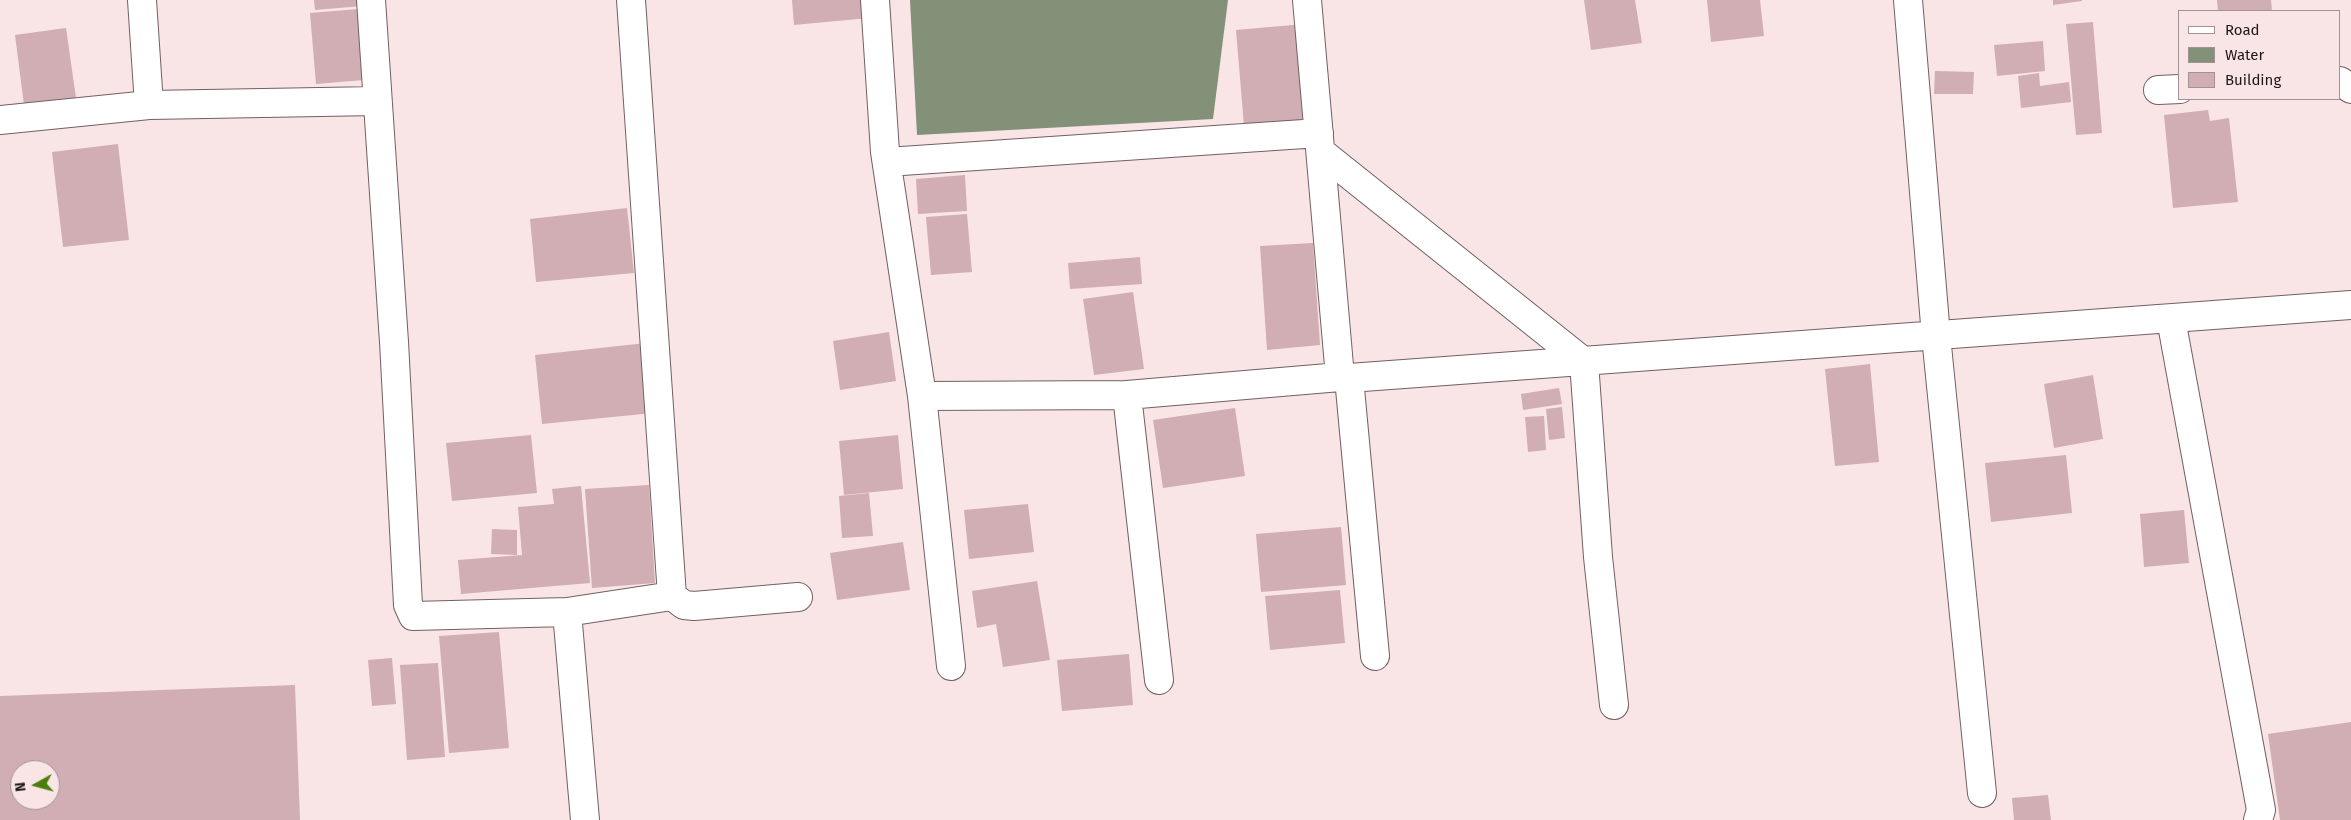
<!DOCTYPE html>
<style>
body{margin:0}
#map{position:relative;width:2351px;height:820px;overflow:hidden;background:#f9e4e6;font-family:"Fira Sans",sans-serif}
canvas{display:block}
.legend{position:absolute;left:2178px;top:10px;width:162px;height:90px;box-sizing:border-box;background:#f9e4e6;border:1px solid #a19294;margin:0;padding:6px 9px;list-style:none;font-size:15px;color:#1e1718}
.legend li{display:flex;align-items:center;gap:10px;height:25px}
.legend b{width:25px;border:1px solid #a19294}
.north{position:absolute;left:10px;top:760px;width:50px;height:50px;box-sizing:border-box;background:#f9e4e6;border:1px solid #a19294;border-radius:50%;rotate:263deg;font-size:14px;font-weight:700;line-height:20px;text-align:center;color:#1e1718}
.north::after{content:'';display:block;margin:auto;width:18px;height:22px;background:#4d7e0b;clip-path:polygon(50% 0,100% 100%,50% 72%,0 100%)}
</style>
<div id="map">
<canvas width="2351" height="820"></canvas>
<ul class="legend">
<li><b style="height:6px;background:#fff"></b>Road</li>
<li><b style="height:14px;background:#829177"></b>Water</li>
<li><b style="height:14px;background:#d1aeb3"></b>Building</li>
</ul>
<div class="north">N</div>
</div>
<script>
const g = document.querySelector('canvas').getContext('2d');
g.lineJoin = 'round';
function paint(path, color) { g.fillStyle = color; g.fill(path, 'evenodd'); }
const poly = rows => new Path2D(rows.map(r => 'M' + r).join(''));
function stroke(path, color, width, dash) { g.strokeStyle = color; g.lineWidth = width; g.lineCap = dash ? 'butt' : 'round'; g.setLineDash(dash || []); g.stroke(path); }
const water = poly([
 [910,0,1228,0,1213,119,917,135]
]);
const building = poly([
 [314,0,361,0,362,6,315,10],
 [792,0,868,0,869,18,794,25],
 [1584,0,1635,0,1642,43,1591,50],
 [1707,0,1760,0,1764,36,1711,42],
 [2053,0,2082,0,2082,1,2053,5],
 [2217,0,2271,0,2272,11,2218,11],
 [358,9,364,80,316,84,310,13],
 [2093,22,2102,133,2076,135,2066,24],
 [1304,24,1312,120,1244,126,1236,30],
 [66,28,76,98,24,105,15,35],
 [2043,41,2045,71,1997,76,1994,45],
 [1935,71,1974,72,1973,94,1934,94],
 [2039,73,2040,86,2069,82,2071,102,2021,108,2018,76],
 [2208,110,2210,121,2229,118,2238,202,2173,208,2164,115],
 [118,144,129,240,63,247,52,152],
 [965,175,967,211,918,214,916,179],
 [627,208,634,273,536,282,530,219],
 [967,214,972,272,931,275,926,217],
 [1313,243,1320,345,1267,350,1260,246],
 [1140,257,1142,284,1070,289,1068,263],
 [1133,292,1144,369,1094,375,1083,299],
 [889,332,896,381,840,390,833,341],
 [646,343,653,413,542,424,535,355],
 [1870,364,1879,462,1835,466,1825,369],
 [2093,375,2103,439,2054,448,2044,384],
 [1559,388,1562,404,1523,410,1521,394],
 [1562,407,1565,438,1549,440,1546,409],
 [1235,408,1245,476,1163,488,1153,420],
 [1544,416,1546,450,1528,452,1525,417],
 [531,435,537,493,452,501,446,443],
 [898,435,903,489,844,495,839,441],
 [2066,455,2072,513,1991,522,1985,463],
 [649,485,655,583,592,588,585,489],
 [581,486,590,583,461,594,458,560,522,555,518,507,554,504,552,489],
 [869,493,873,536,842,538,839,496],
 [1028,504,1034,552,969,559,964,510],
 [2184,510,2189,563,2144,567,2140,514],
 [1341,527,1346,585,1261,592,1256,534],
 [492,529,517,530,517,555,491,554],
 [903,542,910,590,837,600,830,553],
 [1037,581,1050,660,1003,667,996,624,977,628,972,591],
 [1340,590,1345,643,1270,650,1265,596],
 [499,632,509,748,449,753,439,636],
 [1129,654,1133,705,1062,711,1057,660],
 [392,658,396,704,372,706,368,660],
 [438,663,445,757,407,760,400,665],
 [295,685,300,820,0,820,0,696],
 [20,770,50,770,50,800,20,800],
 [2351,722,2351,820,2280,820,2268,734],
 [2048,795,2051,820,2014,820,2012,798]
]);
const street = poly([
 [142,0,149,105],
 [371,0,394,342,408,605,413,616,567,612,672,596,684,605,694,606,798,597],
 [631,0,672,596],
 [875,0,885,152,922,396,951,666],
 [1307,0,1340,377],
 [1908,0,1936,336,1982,793],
 [2340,81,2351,89],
 [2158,90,2180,89],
 [0,120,149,105,377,101],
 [1321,152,1584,362,1598,557,1614,705],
 [887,162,1319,133],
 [2171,319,2257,788,2261,810,2258,820],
 [1349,378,1375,656],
 [1127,395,1159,680],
 [922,396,1127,395,1340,377,1349,378,2351,305],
 [567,612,585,820]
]);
paint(water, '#829177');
paint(building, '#d1aeb3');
stroke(street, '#716062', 30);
stroke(street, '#fff', 28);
</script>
